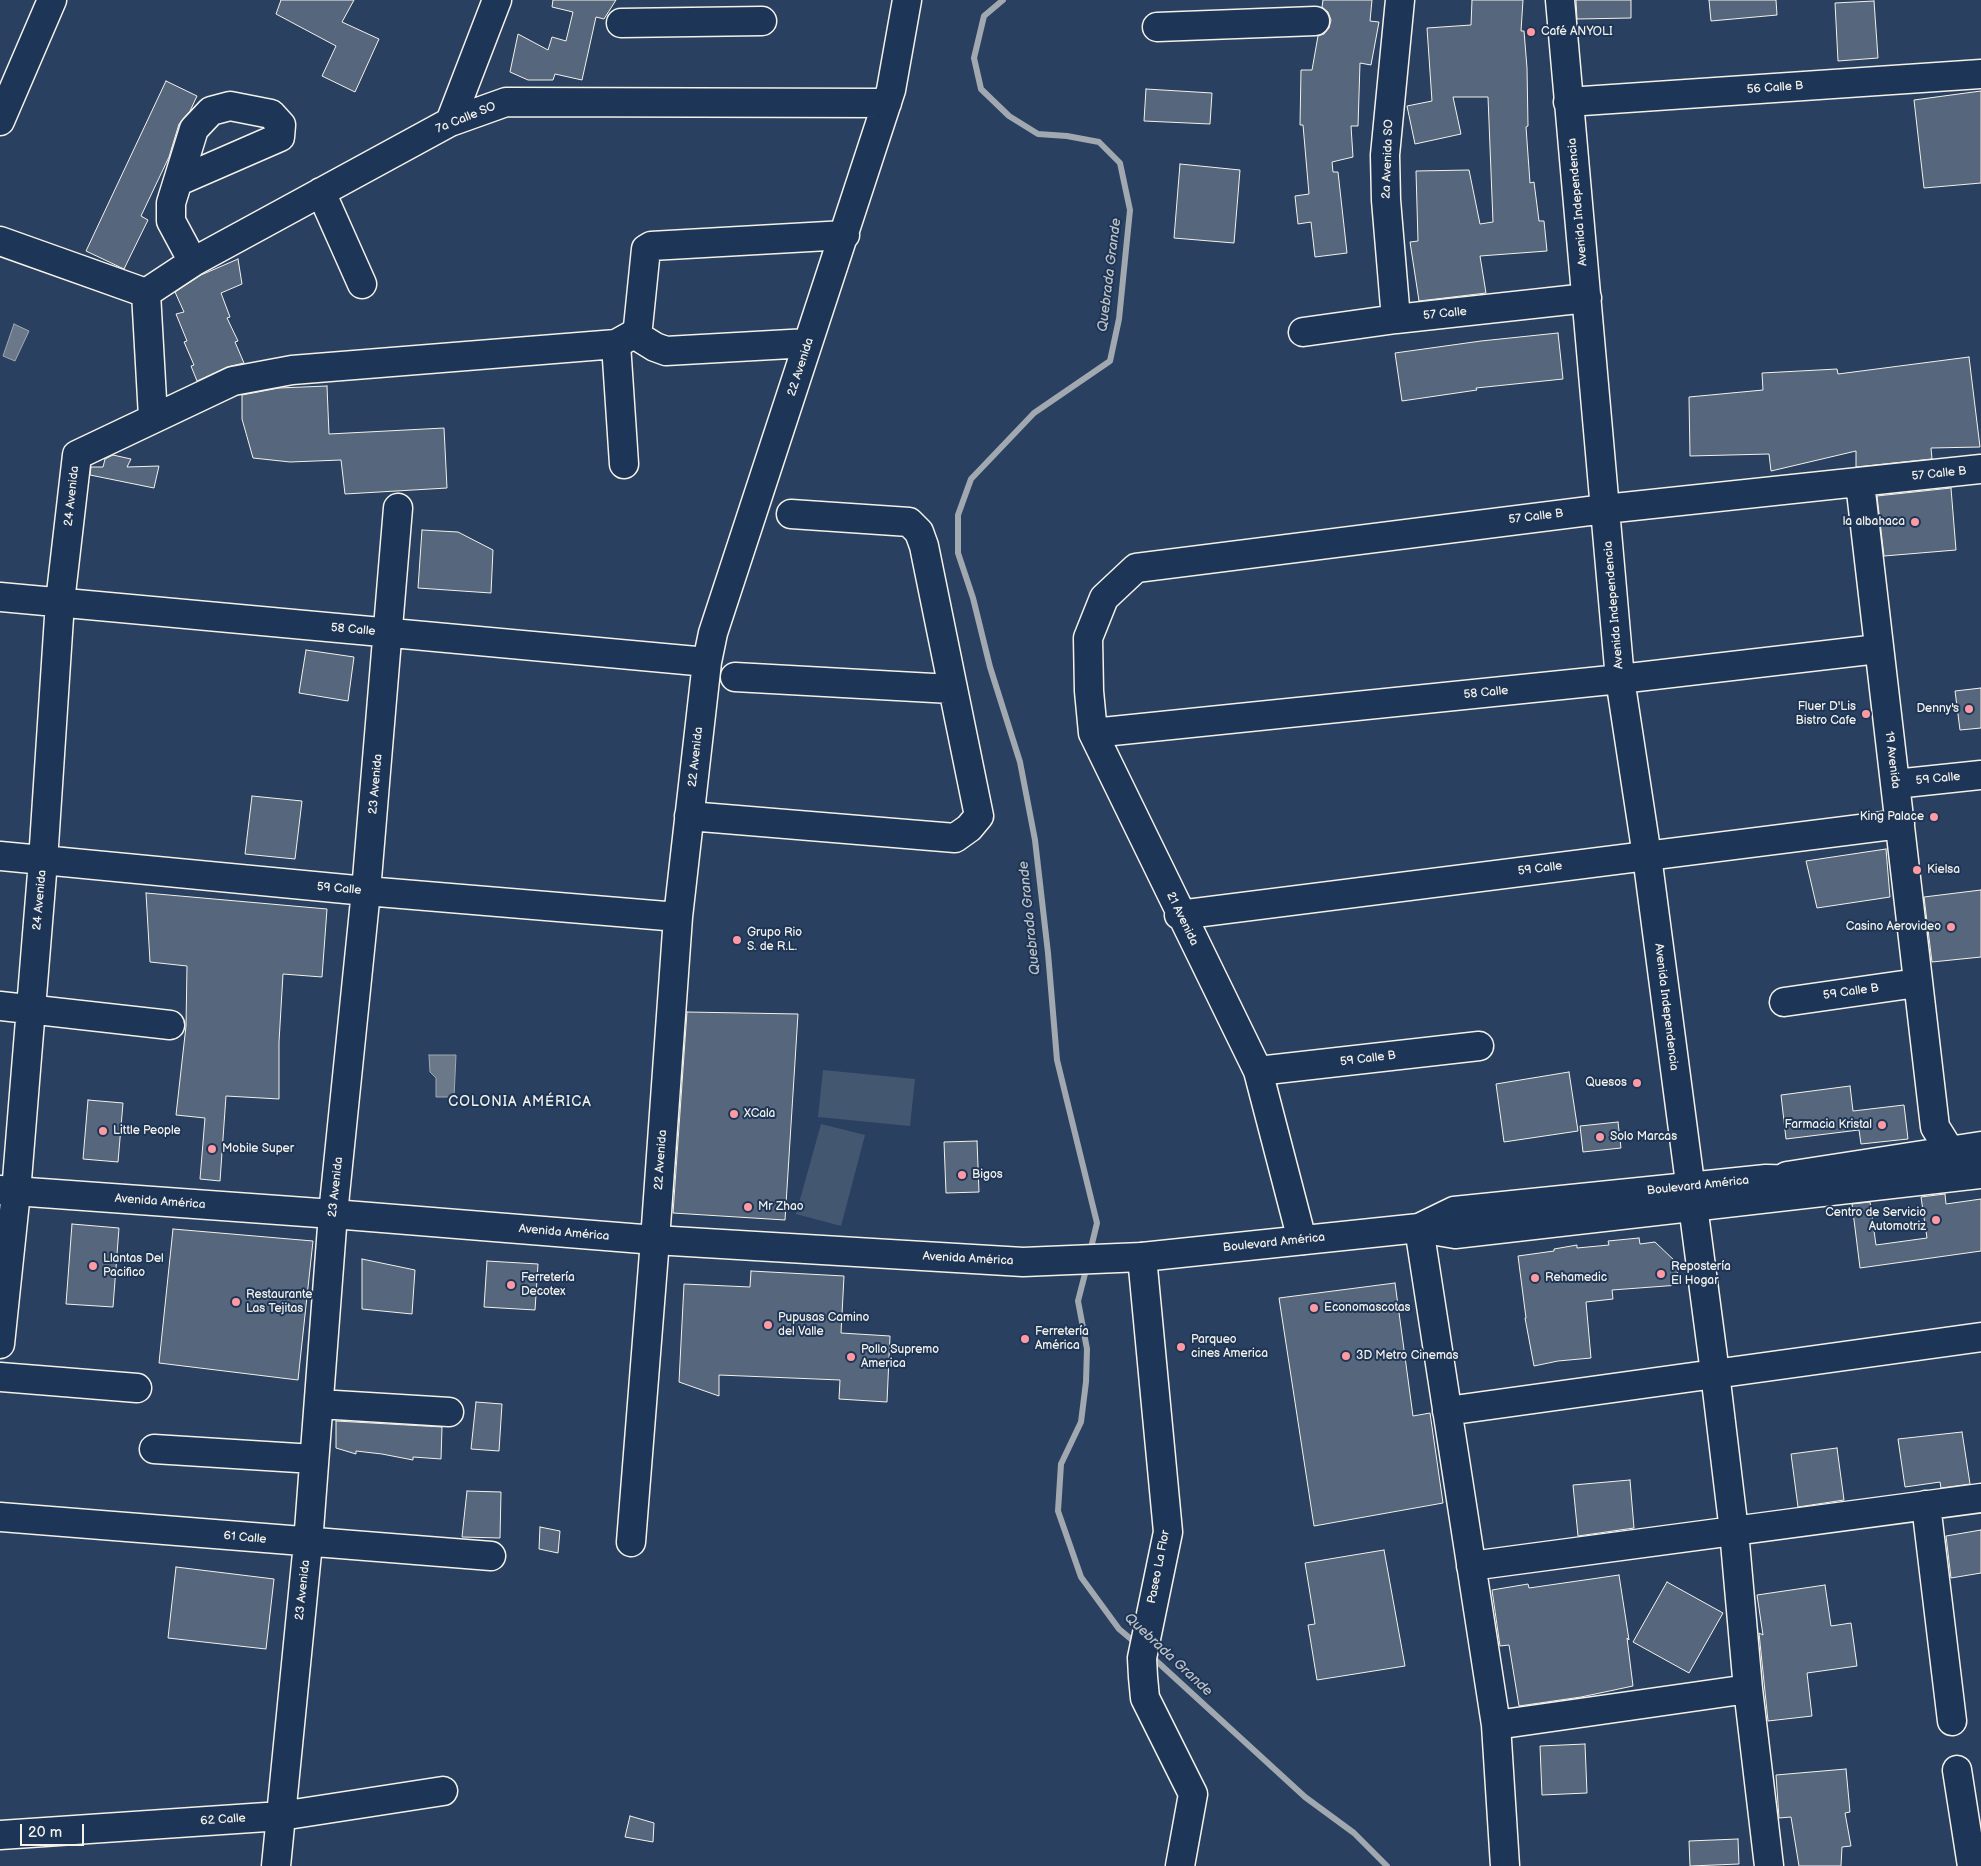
<!DOCTYPE html>
<meta charset="utf-8">
<style>
body{margin:0}
#map{position:relative;width:1981px;height:1866px;overflow:hidden;background:#2a4060;font-family:"Balsamiq Sans",sans-serif}
canvas{display:block}
.scale{position:absolute;left:20px;top:1824px;width:64px;height:22px;box-sizing:border-box;border:2px solid #f4f1e8;border-top:0;padding-left:6px;font-size:15px;line-height:18px;white-space:nowrap;color:#f4f1e8;-webkit-text-stroke:4px #1d3557;paint-order:stroke}
</style>
<div id="map">
<canvas width="1981" height="1866"></canvas>
<div class="scale">20 m</div>
</div>
<script>
const g = document.querySelector('canvas').getContext('2d');
g.lineJoin = 'round';
function paint(path, color) { g.fillStyle = color; g.fill(path, 'evenodd'); }
const poly = rows => new Path2D(rows.map(r => 'M' + r).join(''));
function stroke(path, color, width, dash) { g.strokeStyle = color; g.lineWidth = width; g.lineCap = dash ? 'butt' : 'round'; g.setLineDash(dash || []); g.stroke(path); }
function drawText(font, color, halo, rows, align = 'center') {
  g.font = font + ' "Balsamiq Sans",sans-serif'; g.lineWidth = 4; g.setLineDash([]); g.textBaseline = 'middle'; g.strokeStyle = halo; g.fillStyle = color; for (const [text, x, y, turn = 0] of rows) {
    g.save(); g.translate(x, y); g.rotate((+turn || 0) * Math.PI / 180); g.textAlign = isNaN(turn) ? turn : align; if (halo) g.strokeText(text, 0, 0); g.fillText(text, 0, 0); g.restore();
  }
}
const green = poly([
 [823,1070,915,1079,910,1126,818,1117],
 [821,1124,865,1135,841,1226,796,1214]
]);
const water = poly([
 [14,324,29,331,15,361,3,356,14,324],
 [429,1055,456,1055,454,1097,436,1097,436,1078,430,1072,429,1055]
]);
const stream = poly([
 [1003,0,984,16,974,58,981,89,1009,116,1038,134,1067,136,1099,142,1120,163,1130,210,1119,319,1110,361,1034,413,971,479,958,515,958,553,973,598,990,667,1020,762,1035,840,1048,953,1057,1060,1097,1223,1090,1252],
 [1087,1266,1078,1301,1087,1349,1086,1382,1081,1422,1061,1464,1058,1511,1081,1577,1119,1629,1138,1645],
 [1151,1656,1305,1797,1354,1833,1387,1866]
]);
const building = poly([
 [281,0,354,0,342,22,379,39,355,92,322,76,336,46,276,14,281,0],
 [553,0,616,0,604,19,596,17,582,80,555,74,553,80,528,80,510,72,518,34,548,50,552,37,566,41,573,12,552,7,553,0],
 [1323,0,1372,0,1370,21,1379,22,1371,65,1360,63,1358,126,1351,126,1353,157,1332,162,1333,172,1338,172,1347,253,1315,257,1311,222,1298,224,1295,196,1309,194,1303,125,1300,125,1301,70,1312,70,1318,36,1324,34,1329,28,1331,20,1328,12,1322,7,1323,0],
 [1472,0,1523,0,1521,31,1524,31,1527,68,1528,126,1526,127,1530,183,1534,182,1539,221,1544,221,1547,251,1480,256,1486,293,1419,301,1410,242,1418,241,1416,171,1469,170,1480,224,1493,222,1488,97,1453,97,1461,134,1415,144,1407,106,1432,101,1427,28,1471,25,1472,0],
 [1576,0,1631,0,1631,18,1577,19,1576,0],
 [1709,0,1776,0,1777,15,1711,21,1709,0],
 [1874,1,1878,58,1838,61,1835,3,1874,1],
 [166,81,197,96,190,111,179,124,169,157,141,216,148,220,124,269,86,251,166,81],
 [1146,89,1212,93,1210,124,1144,121,1146,89],
 [1981,91,1981,183,1924,188,1914,100,1981,91],
 [1180,164,1240,170,1234,243,1174,238,1180,164],
 [238,259,242,284,221,293,230,317,227,318,238,341,235,342,244,363,227,367,197,381,191,366,194,365,184,342,187,341,176,314,184,312,175,292,201,275,238,259],
 [1558,333,1563,379,1476,388,1477,390,1402,401,1395,353,1481,341,1558,333],
 [1969,357,1980,447,1931,448,1932,459,1856,467,1856,451,1771,471,1769,454,1690,456,1689,397,1763,390,1762,373,1837,369,1838,374,1969,357],
 [327,386,329,434,444,428,447,488,345,494,341,460,290,462,253,458,242,419,242,395,279,388,327,386],
 [113,455,131,459,127,467,159,466,154,488,90,475,91,467,103,467,105,459,113,455],
 [1951,488,1956,550,1884,556,1877,496,1951,488],
 [422,530,458,532,493,550,491,593,418,588,422,530],
 [306,650,354,657,348,701,299,693,306,650],
 [1981,688,1981,728,1960,730,1955,691,1981,688],
 [252,796,302,801,295,859,245,854,252,796],
 [1886,849,1890,897,1817,908,1806,861,1886,849],
 [1981,890,1981,957,1932,962,1924,897,1981,890],
 [146,893,327,909,322,977,283,974,279,1042,279,1099,226,1096,220,1181,200,1179,205,1118,176,1115,186,1026,187,966,150,962,146,893],
 [687,1012,798,1014,785,1220,673,1213,687,1012],
 [1569,1072,1578,1131,1504,1142,1496,1084,1569,1072],
 [1850,1086,1853,1111,1904,1105,1908,1139,1861,1144,1859,1130,1786,1139,1781,1095,1850,1086],
 [88,1100,123,1103,118,1162,83,1159,88,1100],
 [1618,1122,1621,1148,1583,1152,1580,1126,1618,1122],
 [977,1141,979,1192,946,1193,944,1142,977,1141],
 [1945,1194,1946,1204,1981,1199,1981,1251,1860,1268,1852,1204,1870,1202,1876,1245,1927,1238,1921,1197,1945,1194],
 [72,1224,119,1228,113,1307,66,1304,72,1224],
 [173,1229,313,1241,298,1380,159,1363,173,1229],
 [1639,1238,1640,1244,1655,1242,1676,1262,1679,1285,1612,1290,1613,1299,1586,1302,1591,1358,1558,1361,1534,1366,1525,1318,1526,1318,1518,1256,1554,1251,1554,1249,1577,1245,1577,1248,1609,1245,1608,1241,1639,1238],
 [362,1259,415,1270,412,1314,362,1309,362,1259],
 [487,1261,538,1264,535,1310,484,1307,487,1261],
 [751,1271,844,1276,841,1333,890,1336,887,1402,839,1399,840,1380,719,1375,719,1396,679,1382,684,1284,750,1287,751,1271],
 [1395,1283,1413,1416,1430,1413,1443,1503,1314,1526,1279,1298,1395,1283],
 [476,1402,502,1404,499,1451,471,1449,476,1402],
 [336,1421,442,1427,441,1459,413,1457,413,1460,382,1454,356,1451,356,1454,336,1448,336,1421],
 [1962,1432,1970,1484,1941,1488,1940,1482,1905,1487,1898,1439,1962,1432],
 [1837,1448,1844,1500,1798,1507,1791,1454,1837,1448],
 [1630,1480,1634,1528,1578,1536,1573,1485,1630,1480],
 [467,1491,501,1492,500,1538,462,1537,467,1491],
 [540,1527,560,1531,558,1553,539,1549,540,1527],
 [1981,1530,1981,1573,1951,1578,1946,1536,1981,1530],
 [1384,1550,1405,1666,1317,1680,1308,1625,1315,1624,1305,1563,1384,1550],
 [176,1567,274,1579,266,1649,168,1638,176,1567],
 [1619,1575,1629,1640,1627,1638,1633,1686,1581,1697,1519,1706,1509,1645,1500,1646,1492,1590,1528,1584,1529,1588,1619,1575],
 [1667,1582,1723,1613,1689,1673,1633,1642,1667,1582],
 [1825,1585,1831,1626,1851,1623,1857,1666,1807,1673,1812,1716,1768,1721,1759,1633,1763,1635,1757,1595,1825,1585],
 [1585,1744,1587,1793,1542,1795,1540,1746,1585,1744],
 [1846,1769,1850,1812,1845,1813,1851,1846,1842,1847,1841,1866,1799,1866,1791,1817,1779,1818,1776,1775,1846,1769],
 [630,1816,654,1823,653,1842,625,1837,630,1816],
 [1738,1839,1739,1864,1690,1866,1689,1841,1738,1839]
]);
const minor = poly([
 [1560,0,1620,679,1647,856,1715,1373,1734,1531,1748,1689,1769,1866],
 [621,23,762,21],
 [1157,27,1315,21],
 [1568,102,1981,74],
 [0,121,52,0],
 [450,122,497,0],
 [179,181,280,137,281,125,271,114,230,106,211,111,194,129,171,203,171,221,193,262],
 [321,192,362,284],
 [0,241,146,293,153,417],
 [146,293,193,262,450,122,506,102,887,103],
 [1396,319,1386,200,1385,155,1400,0],
 [1303,332,1396,319,1587,298],
 [634,334,655,347,666,351,808,343],
 [616,344,624,464],
 [1860,483,1935,1127,1950,1151],
 [0,597,707,662],
 [735,677,951,689],
 [1093,733,1620,679,1878,649],
 [1895,784,1981,775],
 [689,816,955,838,969,828,979,816,924,546,919,532,909,522,791,514],
 [0,856,366,891,678,917],
 [1179,915,1900,824],
 [1784,1002,1917,983],
 [0,1006,170,1025],
 [1258,1071,1479,1046],
 [1419,1228,1496,1725,1505,1866],
 [1302,1240,1258,1071,1093,733,1089,691,1088,638,1104,598,1136,568,1605,509,1981,469],
 [1142,1257,1168,1532,1142,1658,1143,1677,1145,1698,1193,1794,1180,1866],
 [0,1344,16,1192,43,861,60,602,77,455,233,381,292,370,616,344,634,334,638,327,646,249,651,246,845,235],
 [0,1377,137,1388],
 [319,1404,449,1412],
 [1447,1411,1981,1337],
 [154,1449,314,1459],
 [1926,1505,1952,1721],
 [0,1517,491,1556],
 [631,1542,655,1240,678,917,707,662,713,633,891,90,907,0],
 [1471,1566,1981,1498],
 [1496,1725,1748,1689],
 [1957,1770,1972,1866],
 [0,1835,281,1816,443,1791],
 [276,1866,308,1543,333,1214,366,891,398,508]
]);
const major = poly([
 [1787,1176,1981,1146],
 [0,1190,333,1214,655,1240,1023,1262,1142,1257,1419,1228,1455,1234,1981,1174],
 [1419,1228,1454,1211,1766,1179,1807,1180]
]);
const markers = [
 [1531,32,5,"#ff9aa2"],
 [1915,522,5,"#ff9aa2"],
 [1969,709,5,"#ff9aa2"],
 [1866,714,5,"#ff9aa2"],
 [1934,817,5,"#ff9aa2"],
 [1917,870,5,"#ff9aa2"],
 [1951,927,5,"#ff9aa2"],
 [737,940,5,"#ff9aa2"],
 [1637,1083,5,"#ff9aa2"],
 [734,1114,5,"#ff9aa2"],
 [1882,1125,5,"#ff9aa2"],
 [103,1131,5,"#ff9aa2"],
 [1600,1137,5,"#ff9aa2"],
 [212,1149,5,"#ff9aa2"],
 [962,1175,5,"#ff9aa2"],
 [748,1207,5,"#ff9aa2"],
 [1936,1220,5,"#ff9aa2"],
 [93,1266,5,"#ff9aa2"],
 [1661,1274,5,"#ff9aa2"],
 [1535,1278,5,"#ff9aa2"],
 [511,1285,5,"#ff9aa2"],
 [236,1302,5,"#ff9aa2"],
 [1314,1308,5,"#ff9aa2"],
 [768,1325,5,"#ff9aa2"],
 [1025,1339,5,"#ff9aa2"],
 [1181,1347,5,"#ff9aa2"],
 [1346,1356,5,"#ff9aa2"],
 [851,1357,5,"#ff9aa2"]
];
const poiNames = [
 ["Café ANYOLI",1541,32],
 ["la albahaca",1905,522,"right"],
 ["Fluer D'Lis",1856,707,"right"],
 ["Bistro Cafe",1856,721,"right"],
 ["Denny's",1959,709,"right"],
 ["King Palace",1924,817,"right"],
 ["Kielsa",1927,870],
 ["Casino Aerovideo",1941,927,"right"],
 ["Grupo Rio",747,933],
 ["S. de R.L.",747,947],
 ["Quesos",1627,1083,"right"],
 ["XCala",744,1114],
 ["Farmacia Kristal",1872,1125,"right"],
 ["Little People",113,1131],
 ["Solo Marcas",1610,1137],
 ["Mobile Super",222,1149],
 ["Bigos",972,1175],
 ["Mr Zhao",758,1207],
 ["Centro de Servicio",1926,1213,"right"],
 ["Automotriz",1926,1227,"right"],
 ["Llantas Del",103,1259],
 ["Pacifico",103,1273],
 ["Repostería",1671,1267],
 ["El Hogar",1671,1281],
 ["Ferretería",521,1278],
 ["Decotex",521,1292],
 ["Rehamedic",1545,1278],
 ["Restaurante",246,1295],
 ["Las Tejitas",246,1309],
 ["Economascotas",1324,1308],
 ["Pupusas Camino",778,1318],
 ["del Valle",778,1332],
 ["Ferretería",1035,1332],
 ["América",1035,1346],
 ["Parqueo",1191,1340],
 ["cines America",1191,1354],
 ["Pollo Supremo",861,1350],
 ["America",861,1364],
 ["3D Metro Cinemas",1356,1356]
];
const streetNames = [
 ["56 Calle B",1775,88,-4],
 ["7a Calle SO",466,118,-22],
 ["2a Avenida SO",1388,159,-88],
 ["Avenida Independencia",1578,202,-95],
 ["57 Calle",1445,314,-6],
 ["22 Avenida",801,367,-72],
 ["57 Calle B",1939,474,-6],
 ["24 Avenida",72,496,-84],
 ["57 Calle B",1536,517,-7],
 ["Avenida Independencia",1614,605,-95],
 ["58 Calle",353,630,5],
 ["58 Calle",1486,693,-6],
 ["22 Avenida",696,757,-84],
 ["19 Avenida",1892,760,83],
 ["59 Calle",1938,779,-6],
 ["23 Avenida",376,784,-85],
 ["59 Calle",1540,869,-7],
 ["59 Calle",339,889,5],
 ["24 Avenida",40,900,-85],
 ["21 Avenida",1182,919,64],
 ["59 Calle B",1851,992,-8],
 ["Avenida Independencia",1666,1007,83],
 ["59 Calle B",1368,1059,-7],
 ["22 Avenida",661,1160,-86],
 ["Boulevard América",1698,1186,-6],
 ["23 Avenida",336,1187,-84],
 ["Avenida América",160,1202,4],
 ["Avenida América",564,1233,5],
 ["Boulevard América",1274,1243,-6],
 ["Avenida América",968,1259,3],
 ["61 Calle",245,1538,5],
 ["Paseo La Flor",1159,1567,-79],
 ["23 Avenida",303,1590,-84],
 ["62 Calle",223,1820,-4]
];
const waterNames = [
 ["Quebrada Grande",1110,275,-83],
 ["Quebrada Grande",1030,918,-96],
 ["Quebrada Grande",1168,1655,43]
];
const neighbourhoodNames = [
 ["COLONIA AMÉRICA",520,1102]
];
paint(green, '#445771');
paint(water, '#6a788a');
stroke(water, '#a1a8b0', 1);
stroke(stream, '#a1a8b0', 6);
paint(building, '#56677d');
stroke(building, '#f4f1e8', 1);
stroke(minor, '#f4f1e8', 31);
stroke(major, '#f4f1e8', 31);
stroke(minor, '#1d3557', 28);
stroke(major, '#1d3557', 28);
for (const [x, y, r, color] of markers) { const dot = new Path2D(); dot.arc(x, y, r, 0, 2 * Math.PI); g.fillStyle = color; g.fill(dot); stroke(dot, '#1d3557', 2); }
drawText('12px', '#f4f1e8', '#1d3557', poiNames, 'left');
drawText('12px', '#f4f1e8', '#1d3557', streetNames);
drawText('italic 14px', '#bdc1c2', '#1d3557', waterNames);
g.letterSpacing = '1px';
drawText('14px', '#f4f1e8', '#1d3557', neighbourhoodNames);
g.letterSpacing = '0px';
</script>
